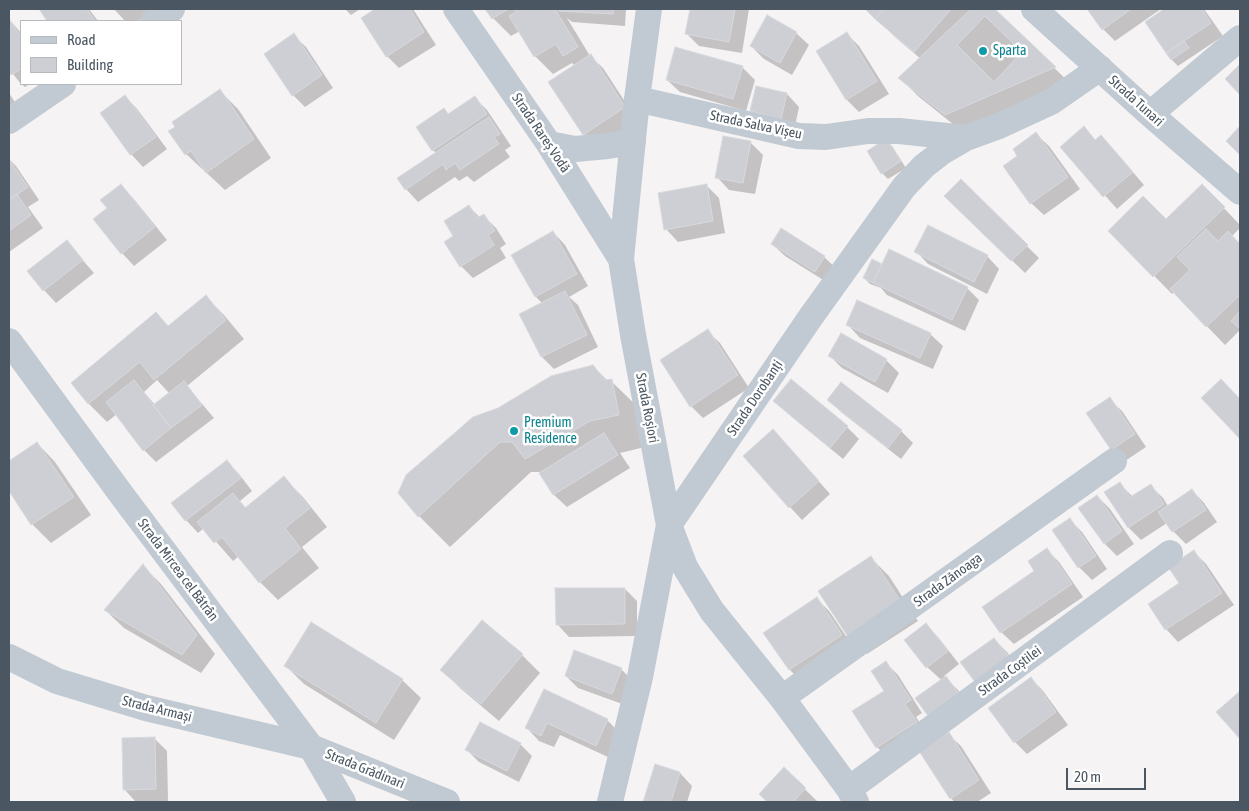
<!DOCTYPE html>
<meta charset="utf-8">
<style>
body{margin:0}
#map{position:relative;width:1249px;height:811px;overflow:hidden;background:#f5f3f3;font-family:"Asap Condensed",sans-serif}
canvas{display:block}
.frame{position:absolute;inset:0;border:10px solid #4a5661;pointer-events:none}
.legend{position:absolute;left:20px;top:20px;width:162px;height:65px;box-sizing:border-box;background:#fff;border:1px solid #b7bbc0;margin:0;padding:6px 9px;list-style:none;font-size:15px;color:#4a5661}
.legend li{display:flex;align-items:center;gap:10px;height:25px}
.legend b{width:25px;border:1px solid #b7bbc0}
.scale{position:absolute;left:1066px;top:768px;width:80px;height:22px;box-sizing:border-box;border:2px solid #4a5661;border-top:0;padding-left:6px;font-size:15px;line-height:18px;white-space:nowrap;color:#4a5661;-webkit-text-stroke:4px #fff;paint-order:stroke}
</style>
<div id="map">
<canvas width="1249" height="811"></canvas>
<div class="frame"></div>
<ul class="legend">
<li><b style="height:6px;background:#c1cad2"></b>Road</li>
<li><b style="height:14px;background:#cdcfd5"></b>Building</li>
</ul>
<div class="scale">20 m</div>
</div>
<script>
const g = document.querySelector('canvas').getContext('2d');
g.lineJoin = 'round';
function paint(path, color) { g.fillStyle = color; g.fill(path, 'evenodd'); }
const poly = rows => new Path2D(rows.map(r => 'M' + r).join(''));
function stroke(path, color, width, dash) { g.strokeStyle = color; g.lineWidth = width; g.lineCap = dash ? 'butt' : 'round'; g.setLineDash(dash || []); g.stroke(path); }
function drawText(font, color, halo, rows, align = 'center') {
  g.font = font + ' "Asap Condensed",sans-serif'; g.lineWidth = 5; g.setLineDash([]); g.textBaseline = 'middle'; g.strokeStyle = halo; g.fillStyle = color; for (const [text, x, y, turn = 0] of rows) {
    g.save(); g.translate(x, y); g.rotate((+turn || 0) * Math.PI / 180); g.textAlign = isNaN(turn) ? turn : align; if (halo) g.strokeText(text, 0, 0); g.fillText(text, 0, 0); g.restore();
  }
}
const shadow = poly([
 [40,9,89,9,98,21,48,21],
 [114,9,146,9,149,14,138,21,125,21],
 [345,9,360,9,351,15],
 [378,9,413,9,436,45,399,68,387,56,363,18],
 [487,9,626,9,625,26,572,22,567,18,590,56,603,68,637,120,596,147,584,134,575,66,572,63,553,74,535,56,520,31,511,36,493,18],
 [691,9,749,9,742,53,699,46,687,34],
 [869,9,993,9,1073,86,964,133,918,96,900,78,921,59,895,37,868,10],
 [1089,9,1161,9,1115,41,1103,29],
 [1166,9,1204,9,1223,36,1178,66,1172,60,1147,22],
 [9,19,21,33,21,84,9,69],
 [796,33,809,45,792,75,764,59,751,46],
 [847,34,859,46,889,94,859,112,847,100],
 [293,35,306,47,333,88,305,107,293,95],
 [742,67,755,80,746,111,680,92,667,80],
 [21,84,30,84,25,87],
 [757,87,787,94,799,107,794,131,764,123,751,111],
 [220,91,238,109,271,158,225,190,186,154,170,131],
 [9,93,24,116,9,126],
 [125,96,137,109,167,149,143,167,131,154],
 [475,98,487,110,511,146,505,150,510,157,474,182,467,176,459,181,455,177,418,202,406,189,436,153,433,150,444,109,449,115],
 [1084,128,1096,141,1113,149,1144,185,1117,209,1062,147],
 [1036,134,1049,146,1080,189,1044,215,1031,203,1019,156],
 [886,140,892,146,906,168,888,179,882,173],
 [750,142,763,155,755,194,729,190,717,177],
 [9,159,16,166,39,200,28,207,43,228,9,252],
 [961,181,1039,258,1025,273,946,196],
 [121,185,133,198,167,240,134,266,122,253,109,208],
 [707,186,719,198,725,233,678,242,666,229],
 [1220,204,1240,225,1240,228,1232,236,1240,245,1240,330,1225,345,1174,292,1172,294,1110,231,1166,221],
 [469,206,480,218,484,216,496,228,506,244,500,248,506,258,473,278,461,266,455,237],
 [553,232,565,245,588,286,569,297,578,305,598,347,554,369,542,357,521,315,543,304,536,297,512,255],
 [66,241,94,273,56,303,44,290],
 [772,244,824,257,837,269,828,283,785,256],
 [916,251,987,256,999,269,987,294,928,264],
 [883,266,967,288,979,300,965,331,887,295,881,288,870,284,864,278],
 [206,297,224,315,244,339,187,386,214,418,156,462,144,450,117,414,107,422,89,404,72,383,169,327],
 [157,380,170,394,155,405,144,392],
 [848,325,930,334,943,346,933,369,860,338],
 [707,331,720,343,749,388,703,418,691,406],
 [841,335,886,360,899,373,888,393,842,368,830,356],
 [593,366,608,381,611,381,643,412,649,446,620,453,630,468,567,507,554,495,540,472,531,472,450,547,419,516,498,409],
 [1109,399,1122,411,1146,447,1125,461,1112,449],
 [829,400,901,431,913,443,901,459,841,412],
 [775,401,847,427,859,439,843,459,787,413],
 [37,443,55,462,91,515,51,543,32,524,9,489,9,462],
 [785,443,830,494,802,520,790,507],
 [227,462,239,474,252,491,240,501,246,508,284,478,302,496,327,527,302,547,319,568,278,600,260,582,239,556,233,561,204,528,198,533,186,520],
 [1120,484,1133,497,1150,485,1163,498,1168,506,1192,490,1204,503,1217,522,1186,544,1173,531,1167,523,1141,540,1129,528,1106,493],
 [1097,496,1110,509,1134,544,1117,556,1105,544],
 [1070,520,1082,532,1107,569,1092,580,1079,567,1054,531],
 [1047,550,1059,562,1083,597,1014,644,1001,632,1036,571],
 [1194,552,1206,564,1234,605,1178,642,1166,629,1149,604,1181,584],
 [871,558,889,576,918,621,867,654,849,636],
 [143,566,161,584,215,654,201,673,124,628,105,610],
 [625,589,637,601,637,636,569,637,557,624],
 [817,599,829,611,854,648,802,682,790,670],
 [926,625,938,637,959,664,944,676,958,690,971,707,927,667],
 [994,639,1007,652,1020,670],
 [522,655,540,673,499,721,460,688,442,670],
 [886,663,898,675,922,713,916,717,928,735,889,759,877,747,886,691],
 [285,665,402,680,421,698,394,740,304,684],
 [621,669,633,681,625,705,578,688,566,676],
 [1031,678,1043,691,1068,725,1027,754,1015,742],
 [544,690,607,720,620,733,608,757,560,735,554,747,539,741,527,728],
 [948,734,961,746,991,793,977,802,954,802,921,752],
 [155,739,167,751,168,801,136,802,124,789],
 [520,744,532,756,519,782,479,762,467,750],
 [656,766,680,773,692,786,687,802,645,802],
 [784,769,818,802,769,802,761,794]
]);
const building = poly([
 [39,9,87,9,95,21,47,21,39,9],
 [375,9,410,9,424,32,386,57,361,18,375,9],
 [485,9,508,9,492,19,485,9],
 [515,9,555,9,578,47,563,56,556,44,534,57,509,16,516,12,515,9],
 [559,9,613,9,613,14,559,11,559,9],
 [690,9,735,9,729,42,685,34,690,9],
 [867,9,884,9,875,19,866,10,867,9],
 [884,9,951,9,914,52,875,19,884,9],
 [971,9,995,9,1056,67,945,115,898,78,971,9],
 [1087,9,1131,9,1102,30,1087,9],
 [1164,9,1202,9,1211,23,1166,53,1145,22,1164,9],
 [767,15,797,32,780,63,750,46,767,15],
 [985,16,1022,52,994,82,957,45,985,16],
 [9,19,21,37,21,69,11,75,9,71,9,19],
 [847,32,877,81,846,100,816,51,847,32],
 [294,33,322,75,292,96,264,54,294,33],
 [1184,41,1189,48,1171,60,1166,53,1184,41],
 [675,47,743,66,733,99,666,80,675,47],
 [591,54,625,107,583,135,548,82,591,54],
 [1240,64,1240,95,1225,79,1240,64],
 [756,86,787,93,781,119,750,111,756,86],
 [220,89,254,139,206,173,191,151,185,155,168,131,175,127,172,122,220,89],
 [125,95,156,137,130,155,100,113,125,95],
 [475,96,487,114,432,151,416,127,444,108,448,114,475,96],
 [489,117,500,134,494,137,499,144,460,170,455,163,446,170,443,164,405,190,397,178,489,117],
 [1084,126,1095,140,1101,135,1133,172,1103,197,1060,147,1084,126],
 [1240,126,1240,155,1226,141,1240,126],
 [1036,132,1068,177,1030,204,1003,166,1017,156,1013,149,1036,132],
 [723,136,751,141,743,183,715,178,723,136],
 [886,139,901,161,881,174,867,151,886,139],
 [9,159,28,187,9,200,9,159],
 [961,179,1028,245,1011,261,944,196,961,179],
 [121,184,155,227,121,254,93,219,107,208,100,200,121,184],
 [707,184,713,221,664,230,658,193,707,184],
 [1202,184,1225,207,1153,277,1108,231,1143,196,1166,219,1202,184],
 [17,194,31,215,9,231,9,200,17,194],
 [469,205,477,218,484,214,495,231,488,235,494,245,460,267,444,242,453,236,444,221,469,205],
 [928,225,988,255,974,282,914,252,928,225],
 [781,228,825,256,815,272,771,244,781,228],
 [1206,229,1218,241,1228,231,1240,244,1240,295,1206,327,1170,289,1190,270,1177,257,1206,229],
 [553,231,577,274,535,297,511,255,553,231],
 [67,240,83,260,43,291,27,271,67,240],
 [889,249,968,287,952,320,873,283,889,249],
 [872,259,882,264,873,283,863,278,872,259],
 [565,291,587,335,541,357,519,314,565,291],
 [206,295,226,320,154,380,140,362,88,404,71,383,156,312,168,326,206,295],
 [857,300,931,333,920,358,846,325,857,300],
 [1240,311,1240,329,1231,321,1240,311],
 [708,329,738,375,690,407,660,360,708,329],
 [841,333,887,359,875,382,828,356,841,333],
 [593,365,605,380,612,379,619,415,590,421,525,459,512,442,500,442,418,517,398,493,406,475,473,417,498,408,551,376,593,365],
 [791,379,848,426,830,448,773,401,791,379],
 [1221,379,1240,399,1240,439,1201,398,1221,379],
 [134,380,171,428,143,451,106,402,134,380],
 [184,381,202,405,171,428,153,405,184,381],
 [841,382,902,430,888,448,827,400,841,382],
 [1110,397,1135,434,1111,450,1086,413,1110,397],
 [773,429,819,481,789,508,743,456,773,429],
 [604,433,618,455,553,495,539,473,604,433],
 [37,442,74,497,31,525,9,491,9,461,37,442],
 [227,460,241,478,185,521,171,503,227,460],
 [284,476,310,508,285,528,301,549,259,583,222,537,214,543,197,522,233,493,245,508,284,476],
 [1120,482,1130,497,1151,484,1164,504,1128,528,1104,492,1120,482],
 [1192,489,1206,510,1172,532,1158,512,1192,489],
 [1097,495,1122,531,1104,544,1078,508,1097,495],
 [1070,518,1096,556,1078,568,1052,530,1070,518],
 [1047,548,1072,584,1000,633,982,607,1034,571,1028,561,1047,548],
 [1194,550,1222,593,1165,630,1148,604,1179,583,1168,567,1194,550],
 [871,556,901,602,848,637,818,591,871,556],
 [143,564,197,635,182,655,104,610,143,564],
 [555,588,625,588,625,624,556,625,555,588],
 [817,597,842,635,789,670,763,633,817,597],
 [482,620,523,654,481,704,440,670,482,620],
 [311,622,403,679,376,723,284,666,311,622],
 [926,623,948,651,926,668,904,640,926,623],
 [994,638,1009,657,975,682,960,662,994,638],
 [574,650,622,668,612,694,565,676,574,650],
 [886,661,911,700,905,704,917,722,876,748,852,711,884,691,871,671,886,661],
 [946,676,959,694,928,716,915,698,946,676],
 [1031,677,1056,712,1014,743,988,708,1031,677],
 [544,689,608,719,596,746,547,723,541,736,525,728,544,689],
 [1240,691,1240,739,1216,712,1240,691],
 [480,722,521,743,507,771,465,750,480,722],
 [949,732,979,780,950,799,919,751,949,732],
 [155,737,156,789,123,790,122,738,155,737],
 [655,764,680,772,671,802,643,802,655,764],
 [784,767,806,788,793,802,767,802,759,794,784,767]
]);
const minor = poly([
 [456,9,549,144,621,259],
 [1034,9,1150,114,1240,192],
 [154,21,172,9],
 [637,99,799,136,826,137,868,131,899,131,966,138],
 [1150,114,1240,38],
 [9,121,63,84],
 [549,144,575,149,608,146,633,142],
 [9,341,121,494,311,747,343,802],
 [669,525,810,318,904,187,924,166,942,152,966,138,999,126,1051,102,1100,68],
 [669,525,685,567,712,611,782,698,849,789,856,802],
 [9,657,57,681,103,695,146,708,311,747,447,802],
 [782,698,1114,461],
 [849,789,1170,553],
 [610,802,640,677,669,525,633,335,621,259,637,99,649,9]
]);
const markers = [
 [983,51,5,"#0f9aa8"],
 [514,431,5,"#0f9aa8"]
];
const cultureNames = [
 ["Sparta",993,51],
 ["Premium",524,423],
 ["Residence",524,439]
];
const streetNames = [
 ["Strada Tunari",1136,101,42],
 ["Strada Salva Vișeu",756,125,12],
 ["Strada Rareș Vodă",541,133,56],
 ["Strada Dorobanți",755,398,-56],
 ["Strada Roșiori",647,408,79],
 ["Strada Mircea cel Bătrân",178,570,53],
 ["Strada Zănoaga",948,580,-36],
 ["Strada Coștilei",1010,671,-36],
 ["Strada Armași",157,709,14],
 ["Strada Grădinari",365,769,22]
];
paint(shadow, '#0003');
paint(building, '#cdcfd5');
stroke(building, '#d7d9de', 1);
stroke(minor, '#c1cad2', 26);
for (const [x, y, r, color] of markers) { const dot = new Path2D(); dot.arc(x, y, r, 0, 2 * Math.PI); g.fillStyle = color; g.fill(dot); stroke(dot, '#fff', 2); }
drawText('14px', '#0d838f', '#fff', cultureNames, 'left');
drawText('14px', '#4a5661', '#fff', streetNames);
</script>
